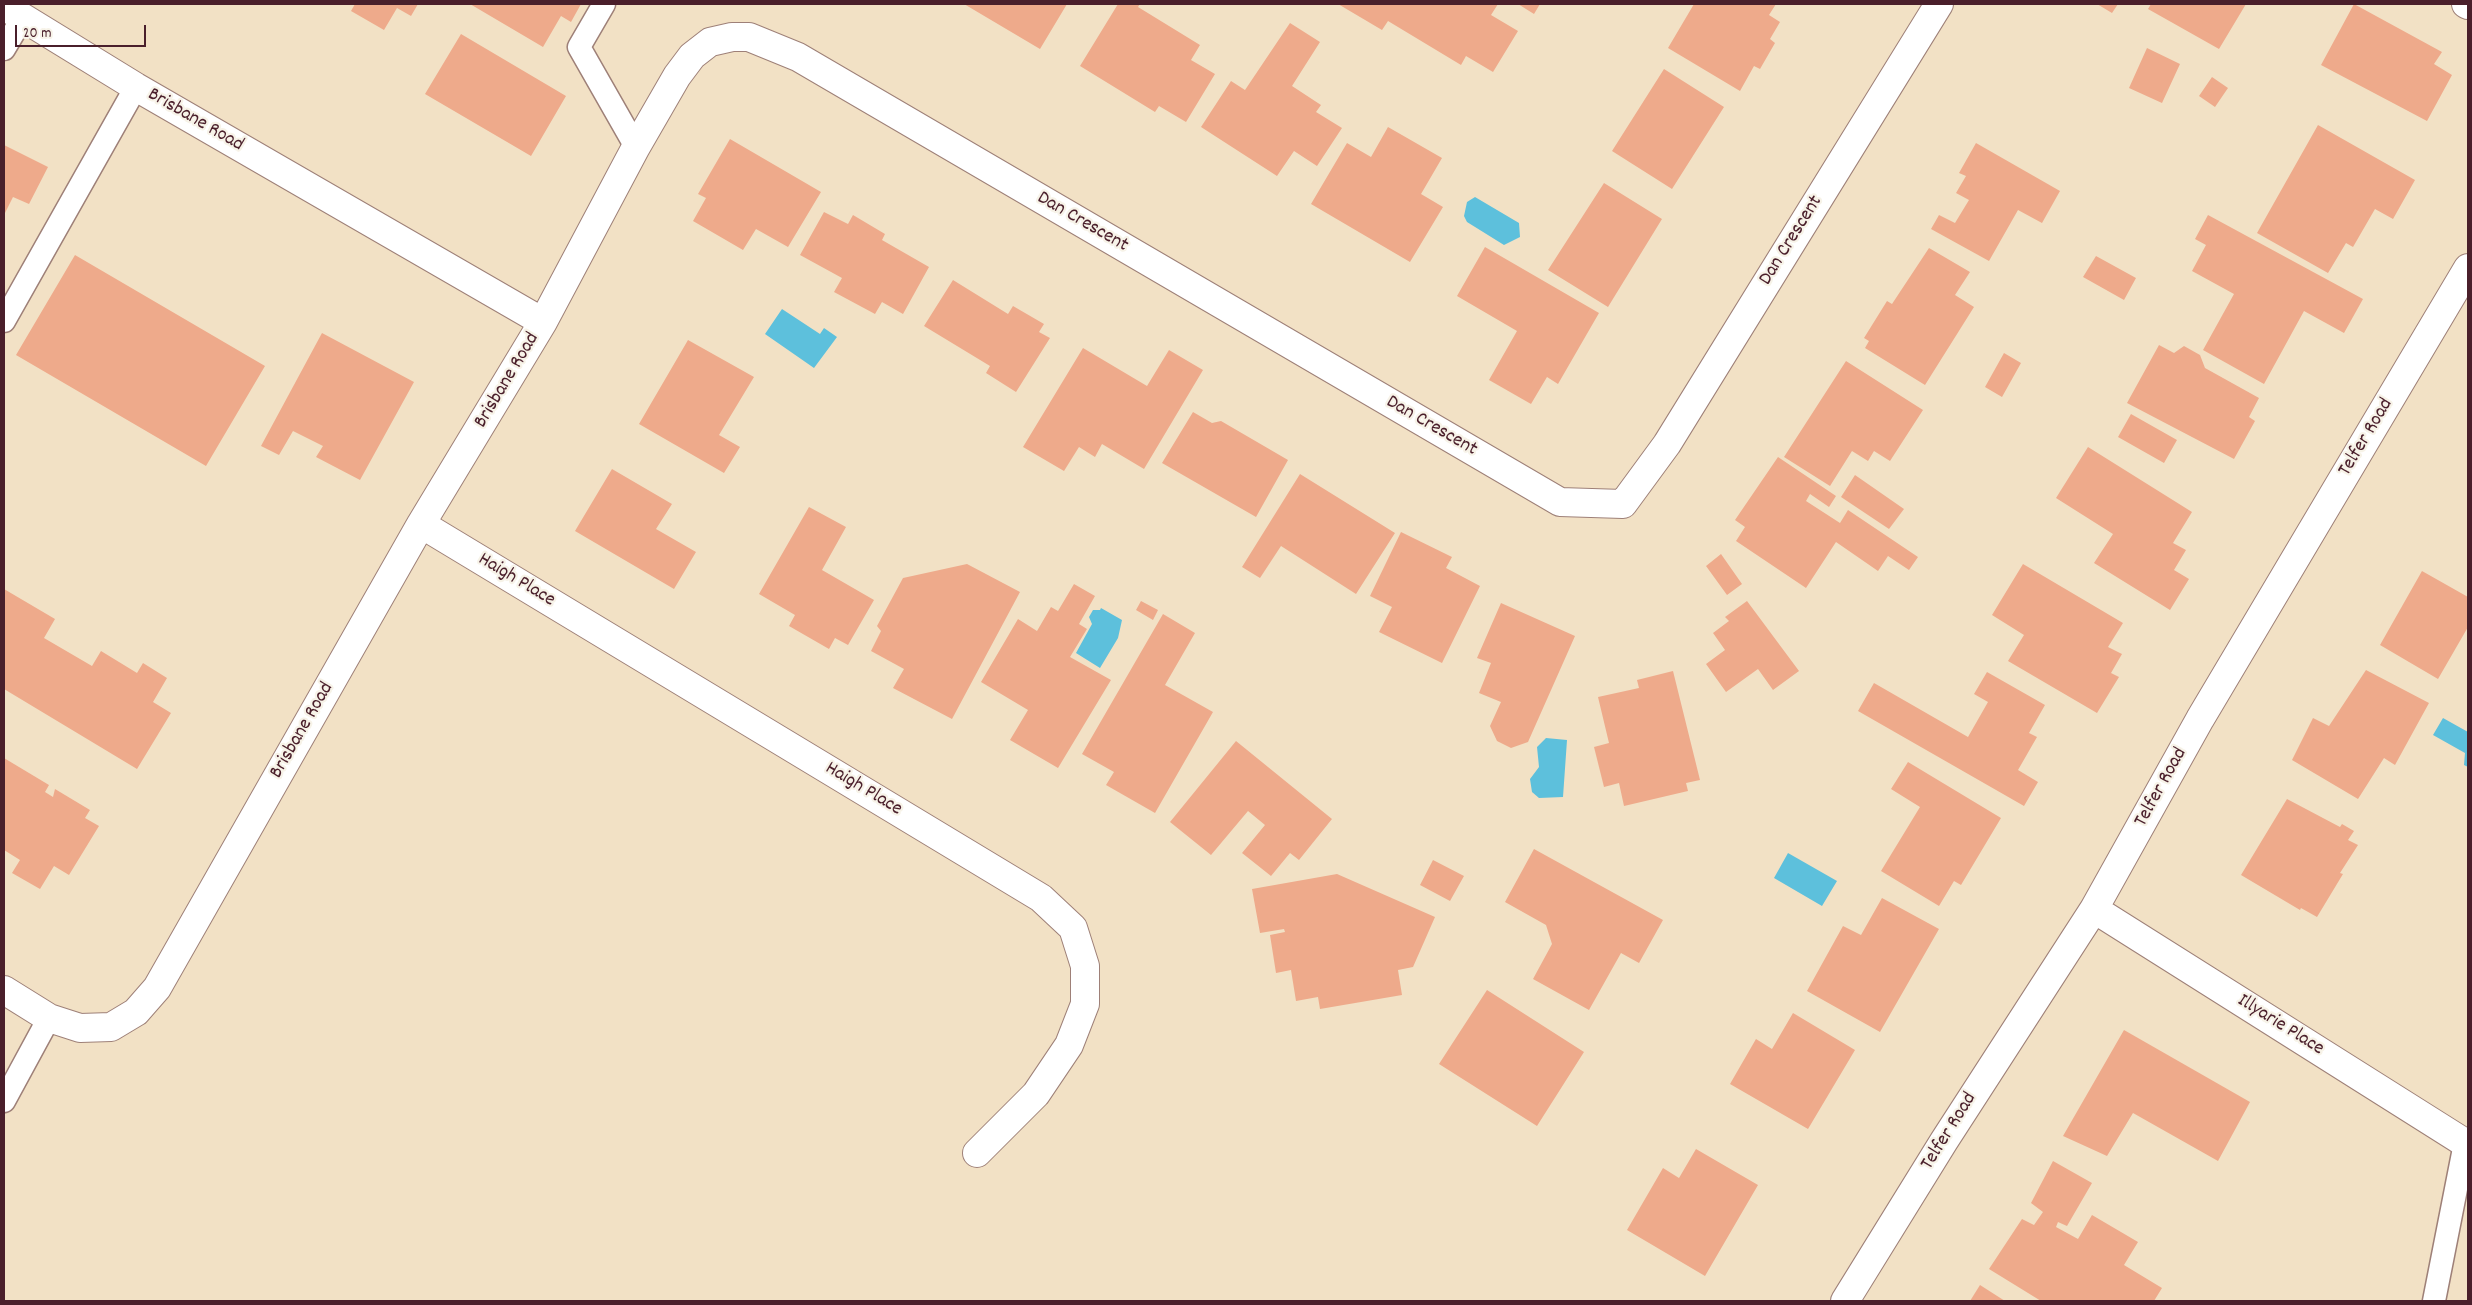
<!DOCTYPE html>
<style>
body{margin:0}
#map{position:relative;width:2472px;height:1305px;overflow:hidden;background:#f2e1c5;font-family:Dekko,sans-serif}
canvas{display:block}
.frame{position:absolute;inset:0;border:5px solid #4a1f2b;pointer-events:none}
.scale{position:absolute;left:15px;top:25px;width:131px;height:22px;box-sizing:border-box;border:2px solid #4a1f2b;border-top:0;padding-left:6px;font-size:15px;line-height:18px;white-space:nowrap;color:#4a1f2b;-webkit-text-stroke:4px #f7f3e8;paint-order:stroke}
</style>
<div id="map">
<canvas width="2472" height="1305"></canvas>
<div class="frame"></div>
<div class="scale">20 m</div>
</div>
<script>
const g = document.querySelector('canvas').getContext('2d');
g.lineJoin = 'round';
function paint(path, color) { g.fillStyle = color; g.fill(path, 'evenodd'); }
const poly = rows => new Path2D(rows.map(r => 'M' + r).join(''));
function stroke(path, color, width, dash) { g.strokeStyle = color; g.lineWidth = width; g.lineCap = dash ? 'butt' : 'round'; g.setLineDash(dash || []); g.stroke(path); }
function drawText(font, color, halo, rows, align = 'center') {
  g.font = font + ' Dekko,sans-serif'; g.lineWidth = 4.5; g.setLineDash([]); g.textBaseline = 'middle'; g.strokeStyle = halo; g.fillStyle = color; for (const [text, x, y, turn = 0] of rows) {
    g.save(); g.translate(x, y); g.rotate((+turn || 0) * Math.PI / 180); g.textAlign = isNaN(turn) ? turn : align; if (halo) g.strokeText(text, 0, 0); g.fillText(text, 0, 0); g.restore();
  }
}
const water = poly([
 [1475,197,1519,223,1520,237,1504,245,1467,222,1464,216,1467,202],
 [782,309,820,334,824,328,837,337,814,368,765,334],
 [1101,608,1122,620,1118,638,1100,668,1076,653,1092,624,1089,617,1093,610,1100,610],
 [2443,718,2468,732,2468,767,2464,765,2465,753,2433,735],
 [1546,738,1567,740,1563,797,1539,798,1532,792,1530,779,1539,767,1537,747],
 [1788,853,1837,881,1822,906,1774,878]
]);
const building = poly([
 [355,4,418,4,411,16,397,8,384,30,351,11],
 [470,4,581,4,571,22,561,16,543,47],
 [964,4,1067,4,1040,49],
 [1118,4,1140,4,1138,7,1200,45,1191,60,1215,74,1186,122,1159,106,1155,112,1080,66],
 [1338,4,1498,4,1491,15,1518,31,1493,72,1466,56,1461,65,1388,21,1382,30],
 [1518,4,1540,4,1534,14],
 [1694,4,1776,4,1769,15,1780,22,1770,39,1775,43,1760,69,1754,66,1740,91,1668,48],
 [2097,4,2118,4,2112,13],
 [2151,4,2246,4,2219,49,2148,9],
 [2354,4,2442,52,2434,64,2452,75,2427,121,2321,65],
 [1290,23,1320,42,1292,86,1321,105,1316,112,1342,128,1317,166,1294,151,1277,176,1201,127,1231,81,1245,90],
 [461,34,566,96,531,156,425,94],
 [2147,48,2180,64,2162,103,2129,88],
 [1664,69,1724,107,1672,189,1612,151],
 [2212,77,2228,88,2215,107,2199,96],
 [2318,125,2415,180,2393,219,2375,209,2353,247,2346,243,2328,273,2257,233],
 [1388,127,1442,158,1421,194,1443,207,1410,262,1311,204,1347,143,1371,157],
 [730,139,821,192,788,247,756,229,743,250,693,221,706,198,698,194],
 [1976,143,2060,191,2042,223,2018,210,1989,261,1931,229,1939,215,1955,223,1969,200,1956,193,1966,176,1959,173],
 [4,145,48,167,29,204,13,197,4,215],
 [1604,183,1662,219,1608,307,1548,270],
 [824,212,848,224,853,215,885,234,882,240,929,267,903,314,882,302,875,314,834,292,842,278,800,255],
 [2208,215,2363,299,2344,333,2304,311,2264,384,2203,350,2234,294,2192,271,2206,245,2195,239],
 [1485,247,1599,313,1558,384,1547,377,1531,404,1489,380,1517,331,1457,296],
 [1929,248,1970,272,1955,295,1974,307,1925,385,1865,348,1869,341,1864,338,1887,301,1892,304],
 [75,255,265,366,206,466,16,355],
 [2096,256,2136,278,2124,300,2083,277],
 [953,280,1008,314,1013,306,1044,324,1039,332,1050,338,1016,392,986,373,990,366,924,326],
 [322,333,414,382,360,480,316,457,323,446,293,431,279,455,261,446],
 [688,340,754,377,719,435,740,447,724,473,639,424],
 [2159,345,2174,353,2184,346,2200,355,2205,368,2259,398,2249,417,2255,421,2234,459,2127,403],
 [1083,348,1147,386,1169,350,1203,370,1144,469,1102,444,1095,457,1079,447,1064,471,1023,447],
 [2004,353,2021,363,2002,397,1985,387],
 [1846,361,1923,410,1890,461,1874,451,1868,461,1852,451,1830,486,1784,457],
 [1193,412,1212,423,1221,421,1288,460,1256,517,1162,463],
 [2131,414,2177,440,2164,463,2118,437],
 [2088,447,2192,512,2173,543,2186,550,2174,570,2189,579,2170,610,2094,563,2113,534,2056,498],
 [1778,457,1836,496,1829,507,1810,494,1806,501,1840,523,1848,510,1918,557,1909,570,1888,556,1878,571,1836,542,1806,588,1736,541,1745,527,1735,520],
 [612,469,672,504,656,529,696,552,674,589,575,531],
 [1300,474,1395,533,1356,594,1281,546,1260,578,1242,567],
 [1855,475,1904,509,1889,529,1841,497],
 [809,507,846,527,822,570,874,600,848,645,835,638,829,649,789,626,795,615,759,594],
 [1401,532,1452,557,1446,568,1480,586,1442,663,1379,632,1392,607,1370,596],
 [1721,554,1742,584,1727,595,1706,566],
 [967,564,1020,592,952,719,893,688,904,669,871,651,881,631,877,626,903,578],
 [2023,564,2123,623,2108,647,2122,654,2111,673,2119,677,2097,713,2008,661,2024,635,1992,615],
 [2422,571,2468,597,2468,627,2438,679,2380,645],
 [1074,584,1095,596,1079,624,1087,629,1070,657,1111,680,1058,768,1010,740,1028,710,981,682,1018,619,1037,631,1051,607,1058,611],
 [4,589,55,619,44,638,92,666,101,651,137,673,143,663,167,678,153,702,171,713,137,769,4,689],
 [1141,601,1158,610,1153,620,1136,610],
 [1747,601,1799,671,1773,690,1758,669,1726,692,1706,664,1725,650,1713,633,1729,621,1725,617],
 [1501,603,1575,636,1528,742,1511,748,1497,741,1490,726,1501,702,1479,693,1491,663,1477,658],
 [1163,614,1195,633,1165,685,1213,712,1155,813,1106,785,1114,772,1082,754],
 [2366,670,2429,703,2395,765,2384,758,2358,799,2292,760,2313,718,2329,726],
 [1673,671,1700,780,1686,783,1688,791,1624,806,1619,783,1604,787,1594,747,1609,743,1598,697,1639,688,1637,680],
 [1987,672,2045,705,2029,733,2037,737,2018,770,2038,782,2024,806,1858,711,1874,683,1968,737,1988,702,1974,694],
 [1236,741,1332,819,1299,860,1290,853,1271,876,1242,853,1265,825,1248,811,1211,855,1170,822],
 [4,758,49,785,45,792,53,797,55,789,90,810,85,818,99,826,69,875,54,866,40,889,12,873,20,860,4,850],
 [1908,762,2001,818,1961,885,1954,881,1939,906,1881,871,1920,807,1891,789],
 [2287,799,2340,827,2342,824,2354,831,2348,840,2358,845,2340,873,2343,874,2317,917,2301,908,2300,910,2241,875],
 [1534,849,1663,920,1639,963,1621,953,1589,1010,1533,979,1552,944,1546,925,1505,902],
 [1433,860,1464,876,1450,901,1420,885],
 [1337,874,1435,917,1413,967,1398,970,1402,995,1320,1009,1318,997,1296,1001,1291,970,1276,973,1270,935,1285,932,1284,929,1260,933,1252,889],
 [1882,898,1939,929,1880,1032,1807,991,1843,926,1861,935],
 [1487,990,1584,1052,1537,1126,1439,1064],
 [1793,1013,1855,1050,1808,1129,1730,1084,1756,1039,1772,1049],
 [2124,1030,2250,1102,2218,1161,2133,1113,2107,1156,2063,1136],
 [1696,1149,1758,1185,1705,1276,1627,1230,1663,1168,1679,1178],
 [2053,1161,2092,1183,2067,1226,2058,1222,2056,1227,2078,1239,2092,1215,2138,1242,2124,1265,2162,1288,2154,1301,2041,1301,1989,1269,2022,1219,2034,1225,2043,1212,2031,1203],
 [1980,1285,2005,1301,1970,1301]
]);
const service = poly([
 [604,4,579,47,636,147],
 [4,49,23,17],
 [4,321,136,87],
 [4,1101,49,1018],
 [2434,1301,2465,1143,2468,1140]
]);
const minor = poly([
 [2466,4,2468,5],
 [4,6,136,87,543,322],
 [421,524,1041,898,1073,928,1085,966,1085,1004,1069,1045,1036,1094,977,1153],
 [2094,909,2465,1143],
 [4,990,49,1018,80,1028,111,1027,136,1012,157,988,421,524,543,322,636,147,677,76,692,56,710,42,732,37,749,37,798,57,1560,502,1623,504,1667,444,1939,4],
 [1845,1301,1944,1141,2094,909,2200,719,2468,268]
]);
const streetNames = [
 ["Brisbane Road",195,121,30],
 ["Dan Crescent",1082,223,30],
 ["Dan Crescent",1792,241,-58],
 ["Brisbane Road",508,381,-59],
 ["Dan Crescent",1431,427,30],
 ["Telfer Road",2367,438,-59],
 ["Haigh Place",516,581,31],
 ["Brisbane Road",303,731,-60],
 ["Telfer Road",2162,788,-61],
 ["Haigh Place",863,790,31],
 ["Illyarie Place",2280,1026,32],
 ["Telfer Road",1950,1132,-58]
];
paint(water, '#5dc0dc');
paint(building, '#eeaa8b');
stroke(service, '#9e8078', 25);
stroke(minor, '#9e8078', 30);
stroke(service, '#fff', 22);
stroke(minor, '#fff', 28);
drawText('20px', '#4a1f2b', '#f7f3e8', streetNames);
</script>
